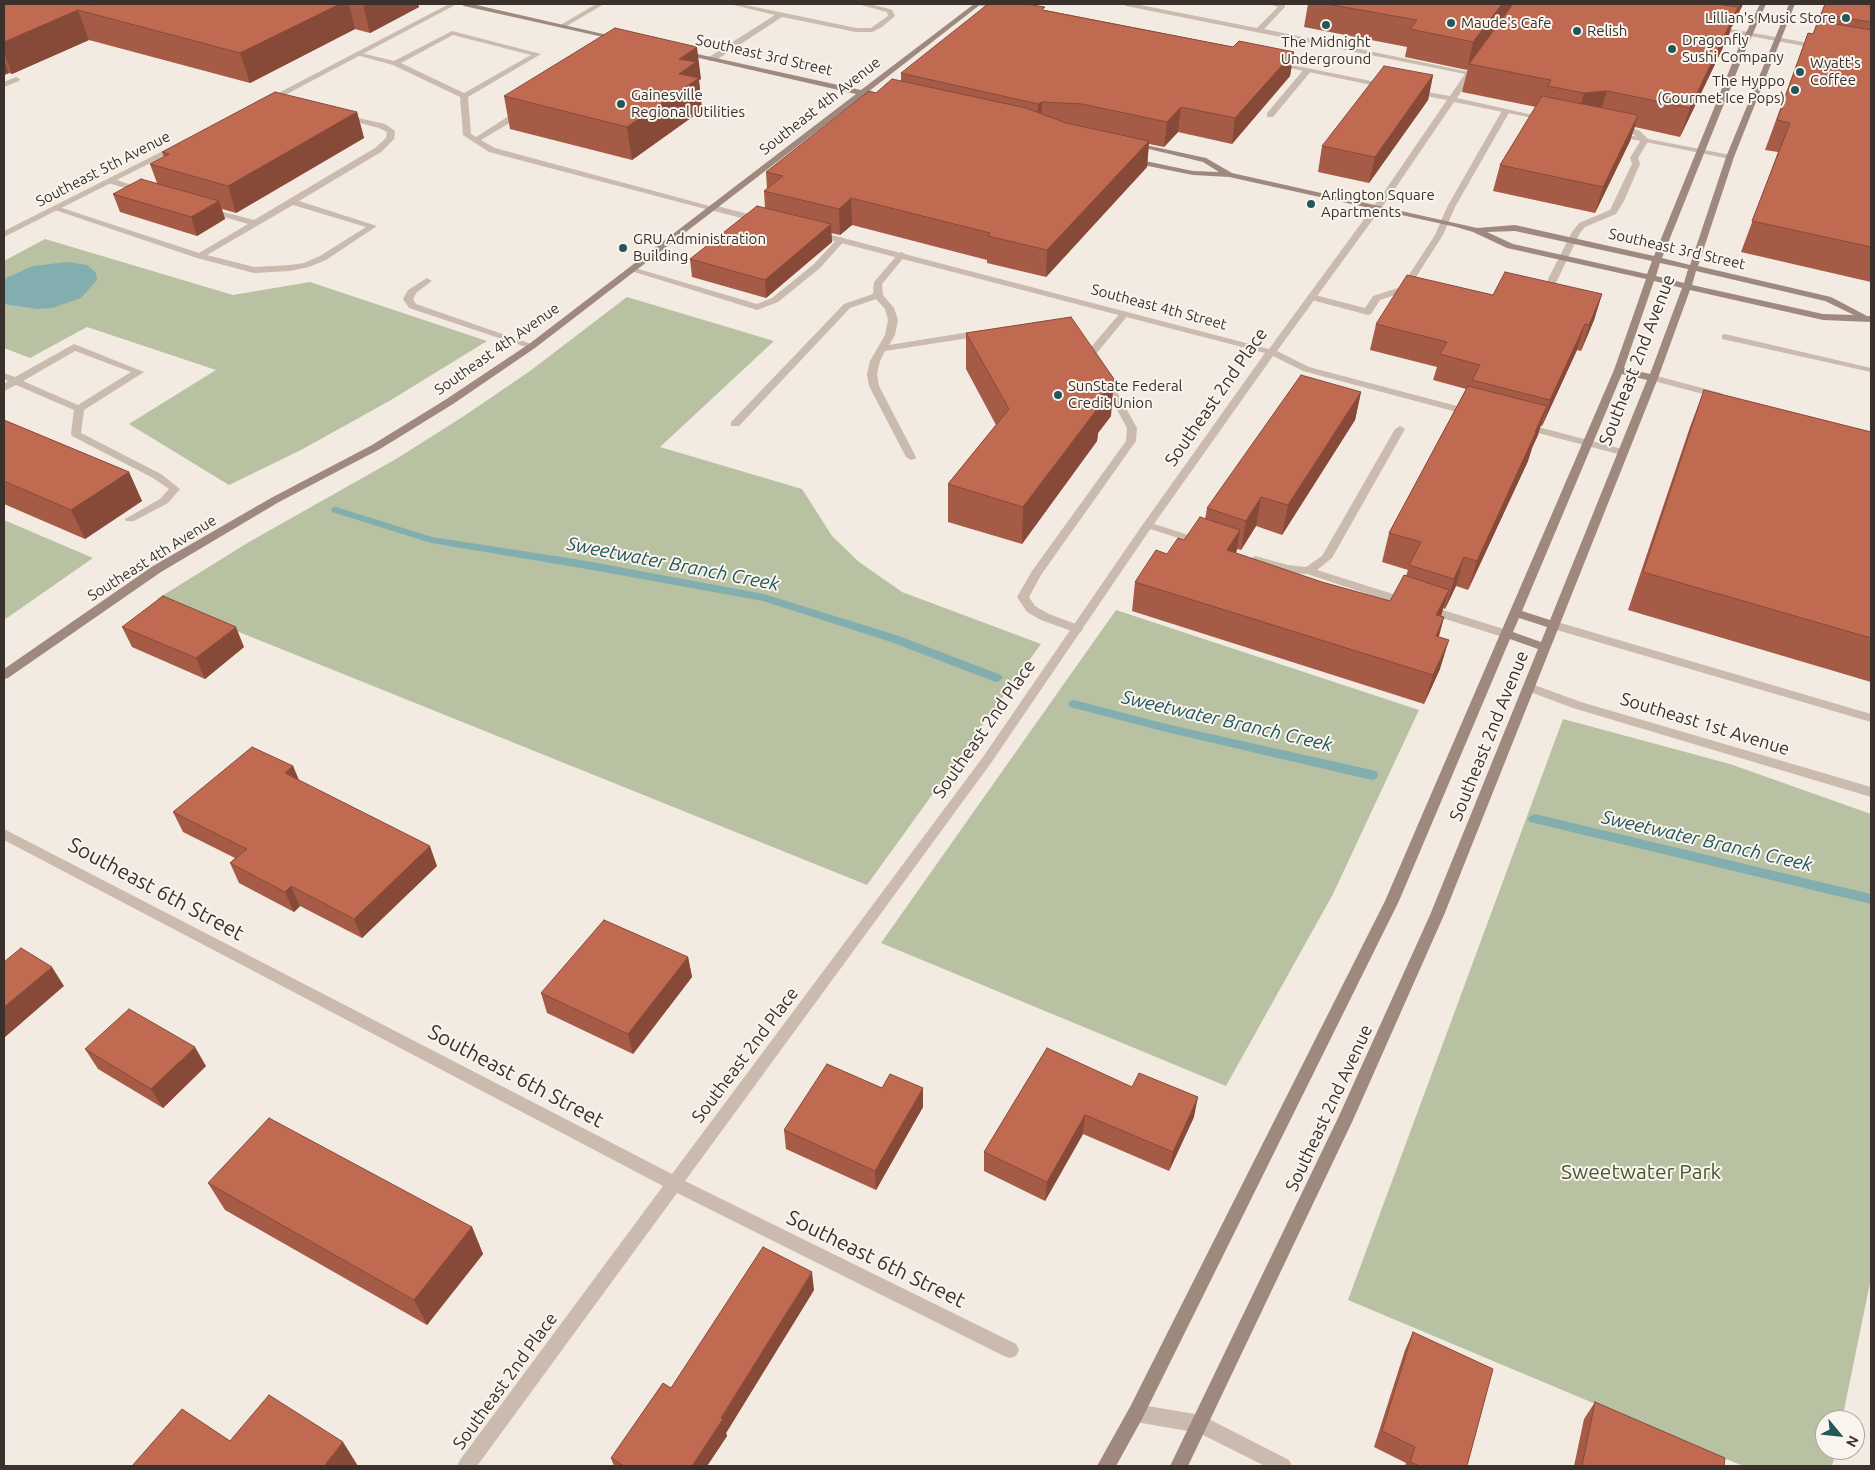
<!DOCTYPE html>
<style>
body{margin:0}
#map{position:relative;width:1875px;height:1470px;overflow:hidden;background:#f3eae2;font-family:Ubuntu,sans-serif}
canvas{display:block}
.frame{position:absolute;inset:0;border:5px solid #3a302c;pointer-events:none}
.north{position:absolute;left:1815px;top:1410px;width:50px;height:50px;box-sizing:border-box;background:#faf4ee;border:1px solid #ada6a0;border-radius:50%;rotate:118deg;font-size:14px;font-weight:700;line-height:20px;text-align:center;color:#3a302c}
.north::after{content:'';display:block;margin:auto;width:18px;height:22px;background:#22585a;clip-path:polygon(50% 0,100% 100%,50% 72%,0 100%)}
</style>
<div id="map">
<canvas width="1875" height="1470"></canvas>
<div class="frame"></div>
<div class="north">N</div>
</div>
<script>
const g = document.querySelector('canvas').getContext('2d');
g.lineJoin = 'round';
function paint(path, color) { g.fillStyle = color; g.fill(path, 'evenodd'); }
const poly = rows => new Path2D(rows.map(r => 'M' + r).join(''));
function stroke(path, color, width, dash) { g.strokeStyle = color; g.lineWidth = width; g.lineCap = dash ? 'butt' : 'round'; g.setLineDash(dash || []); g.stroke(path); }
function drawText(font, color, halo, rows, align = 'center') {
  g.font = font + ' Ubuntu,sans-serif'; g.lineWidth = 4; g.setLineDash([]); g.textBaseline = 'middle'; g.strokeStyle = halo; g.fillStyle = color; for (const [text, x, y, turn = 0] of rows) {
    g.save(); g.translate(x, y); g.rotate((+turn || 0) * Math.PI / 180); g.textAlign = isNaN(turn) ? turn : align; if (halo) g.strokeText(text, 0, 0); g.fillText(text, 0, 0); g.restore();
  }
}
const green = poly([
 [45,239,233,295,310,282,487,341,391,400,301,450,229,485,129,424,216,370,87,327,30,358,4,348,4,261],
 [627,297,774,341,660,447,802,489,832,536,859,562,902,592,1041,644,867,885,157,599,249,542,396,459,464,416,530,371],
 [4,520,93,558,4,620],
 [1116,610,1419,710,1333,894,1226,1086,881,943],
 [1563,719,1730,764,1871,814,1871,1278,1842,1420,1825,1420,1825,1450,1836,1450,1832,1466,1743,1466,1348,1300]
]);
const water = poly([
 [67,262,87,265,96,273,97,280,81,298,52,308,37,309,4,304,4,279,33,266]
]);
const stream = poly([
 [336,507,432,537,581,560,764,594,899,636,1001,675,1003,678,997,682,993,681,891,642,763,601,581,568,431,543,332,512,331,510,332,508,336,507],
 [1074,700,1166,724,1372,770,1377,772,1378,775,1377,778,1372,780,1166,732,1070,707,1068,704,1070,701,1074,700],
 [1535,814,1871,894,1871,904,1530,822,1528,819,1530,816,1535,814]
]);
const lane = poly([
 [596,4,604,4,565,27,559,26,596,4],
 [729,4,741,4,856,28,871,28,888,16,887,12,857,4,869,4,886,8,892,10,895,16,882,27,872,32,856,32,782,17,715,61,709,61,709,57,775,15,729,4],
 [1123,4,1135,4,1257,28,1278,7,1269,4,1283,4,1285,5,1285,7,1264,29,1474,73,1470,75,1126,6,1123,4],
 [452,31,541,54,468,97,471,134,476,137,515,112,521,112,521,116,481,140,495,148,717,208,713,211,489,152,463,135,460,97,393,65,353,54,357,52,394,61,452,31],
 [453,35,531,55,464,93,401,63,453,35],
 [1305,68,1312,70,1273,117,1267,117,1267,113,1305,68],
 [16,77,20,79,19,81,4,87,4,82,16,77],
 [1503,109,1510,111,1455,207,1443,235,1407,291,1380,300,1371,314,1368,315,1308,299,1308,295,1311,294,1365,308,1373,296,1401,287,1435,235,1447,207,1503,109],
 [341,114,385,124,395,131,394,139,381,152,299,201,377,226,326,260,309,267,290,271,254,273,197,258,52,209,59,207,199,253,248,224,204,211,204,207,254,220,375,148,386,138,387,132,379,128,341,118,341,114],
 [293,205,366,227,320,256,304,263,290,265,254,267,207,255,293,205],
 [1614,125,1639,130,1649,140,1638,158,1640,164,1624,201,1616,214,1585,227,1580,233,1549,297,1547,299,1541,299,1539,297,1572,232,1579,223,1610,210,1632,164,1630,158,1641,140,1633,134,1614,129,1614,125],
 [108,179,114,179,146,190,139,192,108,183,108,179],
 [841,237,845,240,820,268,778,302,757,310,628,270,629,268,635,268,757,304,772,298,814,264,838,238,841,237],
 [902,252,906,255,882,284,883,295,894,308,898,320,895,335,889,345,982,330,987,333,982,336,885,351,880,361,877,374,879,386,916,457,915,459,911,460,906,457,869,386,867,374,870,361,885,335,888,320,885,309,876,299,850,308,739,426,731,426,731,422,844,304,873,294,874,282,899,253,902,252],
 [427,278,432,281,417,292,413,299,416,304,537,346,535,348,529,348,409,308,403,299,408,290,427,278],
 [1124,311,1129,314,1096,354,1094,361,1096,364,1091,367,1088,366,1084,361,1086,353,1121,312,1124,311],
 [1725,334,1871,368,1871,372,1722,339,1722,335,1725,334],
 [74,344,144,372,84,410,81,433,161,474,180,489,168,503,134,521,126,521,125,519,160,499,169,489,153,478,72,436,71,434,74,410,16,385,4,391,4,384,8,381,4,379,4,373,15,377,74,344],
 [75,351,131,372,78,405,23,381,75,351],
 [1653,375,1721,393,1723,395,1718,398,1650,380,1648,378,1653,375],
 [1111,387,1116,390,1137,428,1136,441,1041,575,1029,597,1035,606,1049,614,1081,626,1083,629,1081,632,1077,633,1041,620,1027,612,1017,597,1032,571,1126,441,1127,428,1106,390,1111,387],
 [1400,426,1405,429,1332,558,1317,570,1412,600,1414,603,1412,606,1404,606,1307,574,1288,573,1251,562,1249,560,1255,556,1288,565,1306,567,1322,556,1395,429,1400,426],
 [1148,522,1204,540,1206,542,1200,545,1144,527,1143,525,1144,523,1148,522],
 [1427,605,1510,631,1512,634,1506,638,1423,612,1421,609,1423,606,1427,605],
 [1554,621,1871,714,1871,722,1550,628,1548,625,1550,622,1554,621],
 [1529,683,1581,702,1871,787,1871,797,1573,708,1525,690,1523,687,1525,684,1529,683]
]);
const street = poly([
 [449,4,457,4,270,103,263,101,449,4],
 [973,4,985,4,1004,9,1001,11,973,4],
 [1714,26,1820,45,1824,47,1820,49,1712,29,1712,27,1714,26],
 [1272,61,1386,84,1390,86,1386,88,1275,65,1272,65,1272,61],
 [1471,65,1478,67,1457,98,1551,119,1547,121,1454,102,1390,196,1277,351,1309,367,1476,411,1476,415,1468,415,1303,371,1273,356,1149,531,991,763,685,1181,1016,1344,1019,1350,1016,1356,1010,1358,1004,1356,677,1193,477,1466,457,1466,460,1460,663,1186,4,840,4,829,672,1174,983,757,1141,527,1265,353,814,236,814,232,820,232,1269,349,1384,192,1447,100,1410,93,1410,89,1450,96,1471,65],
 [1613,132,1730,155,1734,157,1730,159,1616,136,1613,136,1613,132],
 [175,145,182,147,4,237,4,231,175,145],
 [713,205,764,218,765,220,761,223,710,210,710,206,713,205],
 [1523,423,1626,450,1627,452,1622,455,1519,428,1519,424,1523,423],
 [1136,1404,1201,1415,1289,1460,1292,1466,1265,1466,1199,1433,1136,1422,1130,1419,1127,1413,1130,1407,1136,1404]
]);
const secondary = poly([
 [461,4,472,4,625,39,621,41,464,6,461,4],
 [974,4,981,4,868,92,885,95,885,99,864,95,535,348,453,404,380,449,279,502,161,572,8,678,4,679,4,669,153,566,271,498,372,445,445,400,529,344,856,94,682,54,679,54,679,50,861,90,974,4],
 [1760,4,1766,4,1746,49,1662,258,1690,265,1726,157,1789,4,1795,4,1734,157,1698,266,1831,297,1867,316,1871,316,1871,322,1823,320,1690,290,1658,378,1444,915,1353,1120,1188,1466,1170,1466,1338,1118,1430,915,1538,649,1510,639,1399,901,1142,1419,1116,1466,1097,1466,1130,1407,1385,901,1614,370,1646,279,1507,248,1473,232,1456,227,1229,177,1193,175,1128,162,1128,158,1131,158,1193,171,1219,172,1203,162,1128,144,1132,142,1206,158,1232,173,1477,228,1515,225,1654,256,1738,49,1760,4],
 [1515,231,1652,261,1647,274,1513,244,1487,232,1515,231],
 [1660,263,1688,269,1684,283,1656,276,1660,263],
 [1696,271,1825,301,1854,315,1823,314,1692,285,1696,271],
 [1654,281,1682,288,1650,374,1624,368,1654,281],
 [1622,374,1647,380,1550,620,1522,611,1622,374],
 [1519,618,1547,627,1541,642,1513,632,1519,618]
]);
const wall = poly([
 [4,4,89,5,92,4,418,4,419,7,370,33,355,29,250,83,89,40,12,74,9,73,4,75],
 [1308,4,1743,4,1732,27,1731,27,1729,35,1680,137,1635,127,1630,141,1595,213,1493,191,1500,165,1536,107,1462,92,1468,68,1467,70,1405,57,1407,47,1304,27],
 [1825,4,1871,4,1871,282,1741,252,1778,152,1765,150,1808,33,1813,34],
 [1045,10,1233,47,1294,52,1290,76,1232,144,1178,132,1164,147,1149,144,1147,167,1046,277,987,263,987,260,852,225,840,235,831,233,832,242,766,298,692,277,690,259,765,208,764,191,767,189,766,172,876,93,901,81,901,73],
 [1433,75,1428,100,1369,183,1318,172,1322,146],
 [701,79,699,80,702,110,632,160,510,129,504,96],
 [357,112,364,138,236,213,222,209,225,219,197,236,120,212,113,194,157,183,150,164,164,157,162,152],
 [1602,294,1594,320,1581,351,1577,350,1542,426,1540,426,1538,435,1532,448,1528,461,1468,590,1456,586,1445,609,1443,608,1441,616,1444,617,1439,636,1440,669,1424,704,1132,611,1135,582,1184,540,1205,519,1207,508,1361,392,1355,420,1282,535,1256,526,1241,550,1237,549,1236,553,1322,582,1390,601,1406,576,1408,570,1382,562,1389,533,1466,389,1433,380,1437,367,1370,350,1376,324,1493,295],
 [966,333,1111,416,1098,433,1097,441,1022,544,948,522,948,484,996,425,966,369],
 [1704,390,1871,432,1871,682,1628,610,1690,427],
 [4,420,129,472,142,501,85,539,4,504],
 [122,627,244,647,205,679,132,647],
 [293,766,299,780,437,866,362,938,300,906,294,912,239,883,230,863,235,858,183,832,173,812],
 [688,957,692,977,633,1054,547,1013,541,993],
 [1047,1048,1194,1117,1169,1171,1083,1134,1045,1201,984,1171,984,1152],
 [85,1049,206,1066,163,1108,98,1069],
 [923,1107,876,1190,786,1149,784,1130],
 [208,1183,472,1227,483,1254,427,1325,225,1210],
 [814,1290,726,1433,727,1436,707,1466,614,1466,611,1458,671,1388],
 [1413,1332,1467,1466,1405,1466,1406,1463,1374,1447,1405,1350],
 [1595,1402,1724,1466,1574,1466,1584,1419]
]);
const shadedWall = poly([
 [340,4,349,4,355,29,250,83,240,53],
 [363,4,418,4,419,7,370,33],
 [1502,4,1511,4,1509,12,1469,64,1467,70,1473,42],
 [1740,4,1743,4,1732,27],
 [1738,7,1729,35,1680,137,1690,108],
 [78,10,89,40,12,74,4,53,4,42],
 [697,47,701,79,699,80,702,110,632,160,627,127,679,74,679,59],
 [1294,52,1290,76,1232,144,1235,118],
 [4,60,9,73,4,75],
 [1433,75,1428,100,1369,183,1375,157],
 [1607,91,1598,119,1576,122,1584,93],
 [1042,102,1041,127,1037,129,1038,104],
 [1181,107,1178,132,1164,147,1167,122],
 [357,112,364,138,236,213,228,186],
 [1638,115,1630,141,1595,213,1603,187],
 [1149,141,1147,167,1046,277,1047,250],
 [851,198,852,225,840,235,839,209],
 [219,201,225,219,197,236,191,217],
 [831,224,832,242,766,298,765,280],
 [1602,294,1594,320,1581,351,1589,325],
 [1585,324,1577,350,1542,426,1550,400],
 [1114,379,1111,416,1098,433,1097,441,1022,544,1023,507,1098,400],
 [1361,392,1355,420,1282,535,1288,505],
 [1547,406,1538,435,1532,448,1528,461,1468,590,1477,561],
 [129,472,142,501,85,539,71,510],
 [1261,497,1256,526,1241,550,1246,521],
 [1240,530,1235,560,1227,550],
 [1464,557,1456,586,1445,609,1454,579],
 [1449,590,1440,619,1436,615],
 [1444,617,1436,647,1436,636],
 [236,627,244,647,205,679,196,658],
 [1449,640,1440,669,1424,704,1433,675],
 [293,766,301,786,285,773],
 [430,846,437,866,362,938,354,919],
 [291,886,300,906,294,912,285,892],
 [688,957,692,977,633,1054,628,1034],
 [52,967,64,986,4,1038,4,1007],
 [195,1047,206,1066,163,1108,151,1089],
 [923,1088,923,1107,876,1190,875,1171],
 [1198,1097,1194,1117,1169,1171,1173,1152],
 [1085,1115,1083,1134,1045,1201,1047,1182],
 [472,1227,483,1254,427,1325,414,1300],
 [812,1272,814,1290,726,1433,727,1436,707,1466,692,1466],
 [343,1442,358,1466,324,1466]
]);
const building = poly([
 [4,4,83,4,89,5,92,4,340,4,240,53,78,10,4,42,4,4],
 [988,4,1026,4,1045,7,1042,10,1233,47,1239,41,1294,52,1235,118,1181,107,1167,122,1082,104,1042,102,1038,104,901,73,988,4],
 [1327,4,1502,4,1473,42,1410,29,1417,20,1327,4],
 [1513,4,1717,4,1738,7,1690,108,1607,91,1584,93,1548,86,1551,80,1469,64,1513,4],
 [1825,4,1871,4,1871,22,1821,14,1825,4],
 [1818,21,1871,30,1871,247,1752,221,1790,123,1777,120,1808,33,1813,34,1818,21],
 [615,28,697,47,679,59,696,62,679,74,699,78,627,127,504,96,615,28],
 [1384,66,1433,75,1375,157,1322,146,1384,66],
 [892,79,1026,108,1066,123,1149,141,1047,250,988,236,990,233,851,198,839,209,764,191,783,176,766,172,869,91,876,93,892,79],
 [275,92,357,112,228,186,150,164,169,154,162,152,275,92],
 [1542,96,1638,115,1603,187,1500,165,1542,96],
 [141,179,219,201,191,217,113,194,141,179],
 [757,206,831,224,765,280,690,259,757,206],
 [1505,272,1602,294,1589,325,1585,324,1550,400,1472,380,1480,365,1440,354,1447,342,1376,324,1407,275,1493,295,1505,272],
 [1071,317,1114,379,1098,400,1101,404,1023,507,948,484,1009,409,966,333,1071,317],
 [1301,375,1361,392,1288,505,1261,497,1246,521,1207,508,1301,375],
 [1468,386,1547,406,1535,432,1536,432,1477,561,1464,557,1454,579,1409,565,1421,542,1389,533,1468,386],
 [1704,390,1871,432,1871,638,1643,572,1704,390],
 [4,420,129,472,71,510,4,481,4,420],
 [1200,517,1240,530,1227,550,1322,582,1390,601,1404,575,1449,590,1436,615,1444,617,1436,636,1449,640,1433,675,1135,582,1156,550,1167,554,1178,538,1184,540,1200,517],
 [163,596,236,627,196,658,122,627,163,596],
 [252,747,293,766,285,773,430,846,354,919,291,886,285,892,230,863,247,849,173,812,252,747],
 [604,920,688,957,628,1034,541,993,604,920],
 [21,948,52,967,4,1007,4,962,21,948],
 [129,1009,195,1047,151,1089,85,1049,129,1009],
 [1047,1048,1132,1087,1139,1073,1198,1097,1173,1152,1085,1115,1047,1182,984,1152,1047,1048],
 [827,1064,882,1088,890,1074,923,1088,875,1171,784,1130,827,1064],
 [269,1118,472,1227,414,1300,208,1183,269,1118],
 [763,1247,812,1272,721,1418,723,1419,692,1466,624,1466,611,1458,663,1383,671,1388,763,1247],
 [1413,1332,1493,1369,1467,1466,1420,1466,1410,1462,1415,1447,1382,1431,1413,1332],
 [269,1395,343,1442,324,1466,132,1466,182,1409,230,1441,269,1395],
 [1595,1402,1725,1458,1724,1466,1582,1466,1595,1402]
]);
const markers = [
 [1846,18,5,"#22585a"],
 [1451,23,5,"#22585a"],
 [1326,25,5,"#22585a"],
 [1577,31,5,"#22585a"],
 [1672,49,5,"#22585a"],
 [1800,72,5,"#22585a"],
 [1795,90,5,"#22585a"],
 [621,104,5,"#22585a"],
 [1311,204,5,"#22585a"],
 [623,248,5,"#22585a"],
 [1058,395,5,"#22585a"]
];
const farPoinames = [
 ["Lillian's Music Store",1836,18,"right"],
 ["Maude's Cafe",1461,23],
 ["Relish",1587,31],
 ["Dragonfly",1682,40],
 ["Sushi Company",1682,57],
 ["The Midnight",1326,42,"center"],
 ["Underground",1326,59,"center"],
 ["Wyatt's",1810,63],
 ["Coffee",1810,80],
 ["The Hyppo",1785,81,"right"],
 ["(Gourmet Ice Pops)",1785,98,"right"],
 ["Gainesville",631,95],
 ["Regional Utilities",631,112],
 ["Arlington Square",1321,195],
 ["Apartments",1321,212],
 ["GRU Administration",633,239],
 ["Building",633,256],
 ["SunState Federal",1068,386],
 ["Credit Union",1068,403]
];
const farStreetnames = [
 ["Southeast 3rd Street",764,55,13],
 ["Southeast 4th Avenue",820,106,-38],
 ["Southeast 5th Avenue",103,169,-27],
 ["Southeast 3rd Street",1677,249,13],
 ["Southeast 4th Street",1159,307,15],
 ["Southeast 4th Avenue",497,349,-35],
 ["Southeast 4th Avenue",152,558,-32]
];
const streetNames = [
 ["Southeast 2nd Avenue",1637,360,-69],
 ["Southeast 2nd Place",1216,397,-55],
 ["Southeast 1st Avenue",1705,724,17],
 ["Southeast 2nd Place",984,729,-55],
 ["Southeast 2nd Avenue",1489,736,-68],
 ["Southeast 2nd Place",745,1055,-53],
 ["Southeast 2nd Avenue",1329,1108,-65],
 ["Southeast 2nd Place",505,1381,-54]
];
const waterNames = [
 ["Sweetwater Branch Creek",673,564,11],
 ["Sweetwater Branch Creek",1227,721,13],
 ["Sweetwater Branch Creek",1707,841,13]
];
const nearStreetnames = [
 ["Southeast 6th Street",156,889,28],
 ["Southeast 6th Street",516,1076,28],
 ["Southeast 6th Street",876,1259,26]
];
const nearParknames = [
 ["Sweetwater Park",1641,1172]
];
paint(green, '#b8c2a2');
paint(water, '#82aeaf');
paint(stream, '#82aeaf');
paint(lane, '#cbbaae');
paint(street, '#cbbaae');
paint(secondary, '#9f897f');
paint(wall, '#a65b47');
paint(shadedWall, '#874a39');
paint(building, '#c16a52');
stroke(building, '#874a39', 1);
for (const [x, y, r, color] of markers) { const dot = new Path2D(); dot.arc(x, y, r, 0, 2 * Math.PI); g.fillStyle = color; g.fill(dot); stroke(dot, '#faf4ee', 2); }
drawText('15px', '#3a302c', '#faf4ee', farPoinames, 'left');
drawText('15px', '#3a302c', '#faf4ee', farStreetnames);
drawText('18px', '#3a302c', '#faf4ee', streetNames);
drawText('italic 19px', '#22585a', '#faf4ee', waterNames);
drawText('21px', '#3a302c', '#faf4ee', nearStreetnames);
drawText('21px', '#4a5730', '#faf4ee', nearParknames);
</script>
